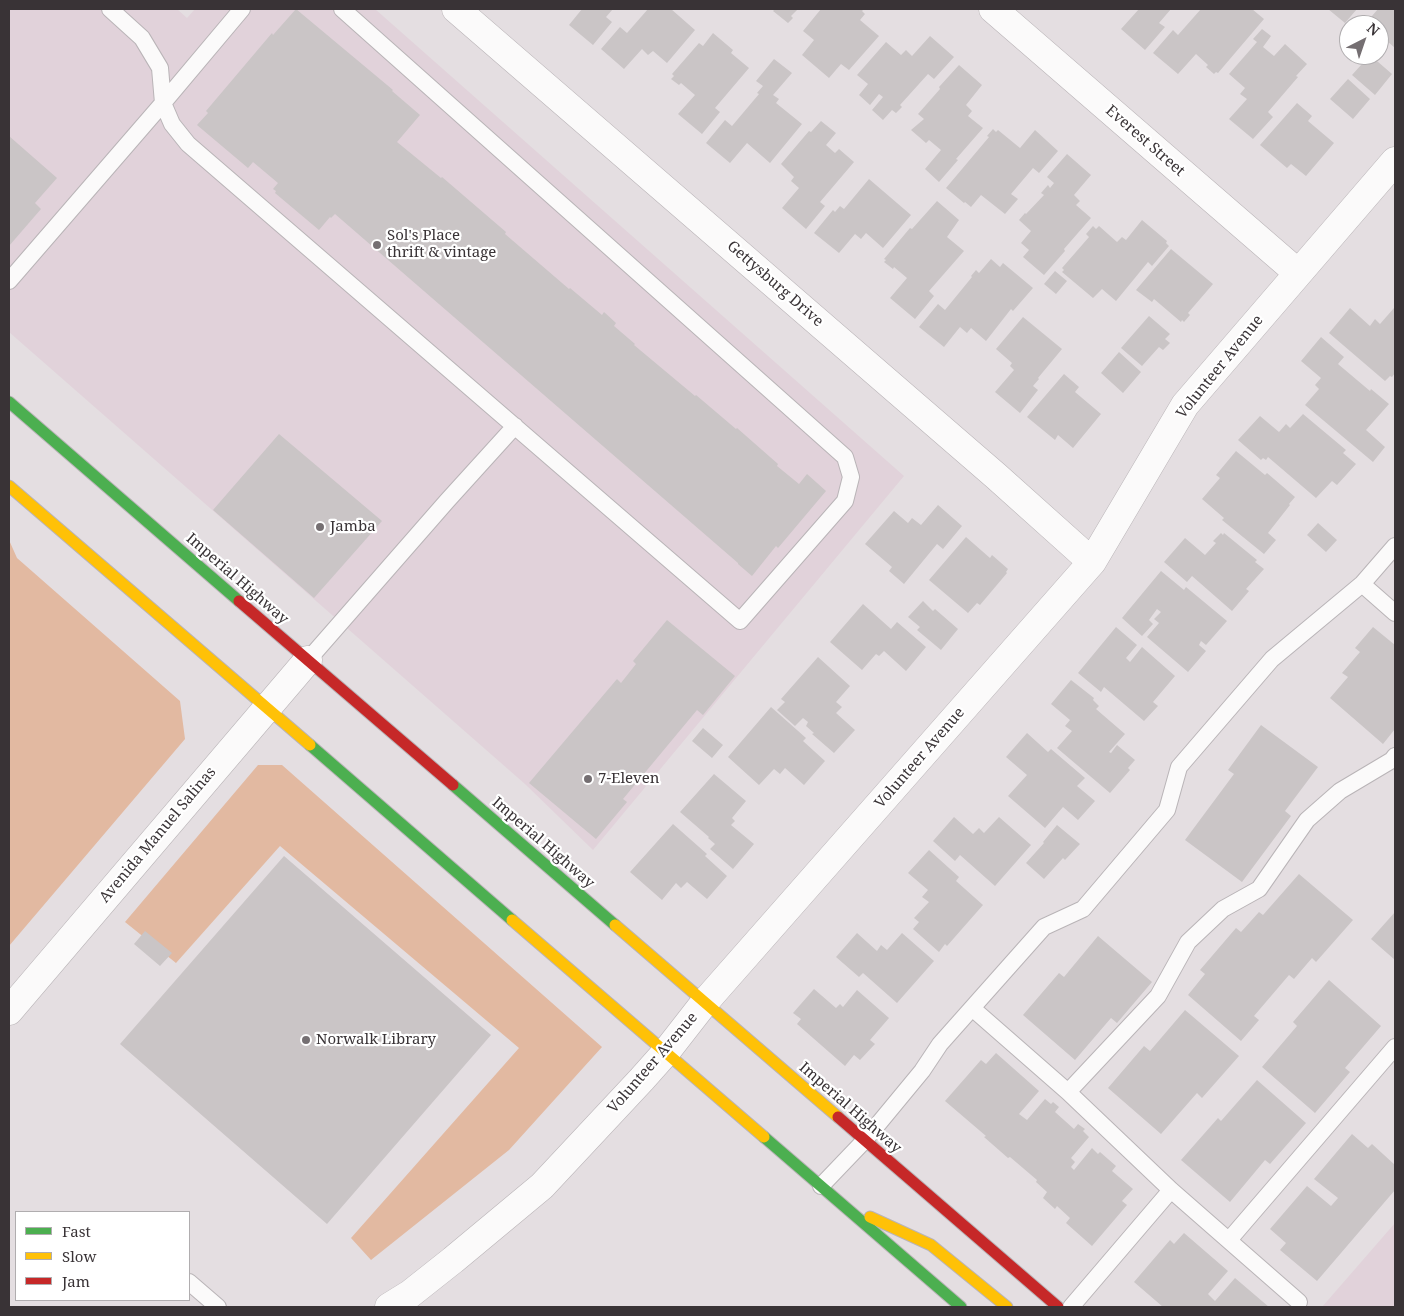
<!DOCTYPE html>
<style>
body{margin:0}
#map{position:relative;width:1404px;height:1316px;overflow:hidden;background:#e4dee1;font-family:"Noto Serif",serif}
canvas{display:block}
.frame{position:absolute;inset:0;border:10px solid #393336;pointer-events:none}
.legend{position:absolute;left:15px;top:1211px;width:175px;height:90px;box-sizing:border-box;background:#fff;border:1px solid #b0adaf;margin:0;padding:6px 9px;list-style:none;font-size:15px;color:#393336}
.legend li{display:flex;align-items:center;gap:10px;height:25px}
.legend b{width:25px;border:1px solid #b0adaf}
.north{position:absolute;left:1339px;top:15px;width:50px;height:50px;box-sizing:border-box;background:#fff;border:1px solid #b0adaf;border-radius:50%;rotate:41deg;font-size:14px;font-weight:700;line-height:20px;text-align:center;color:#393336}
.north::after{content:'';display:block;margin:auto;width:18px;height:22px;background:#756f72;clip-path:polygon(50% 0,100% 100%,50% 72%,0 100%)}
</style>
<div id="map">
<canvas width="1404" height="1316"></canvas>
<div class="frame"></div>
<ul class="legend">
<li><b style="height:6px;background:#4caf50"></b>Fast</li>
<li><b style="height:6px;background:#ffc107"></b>Slow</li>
<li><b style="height:6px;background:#c62828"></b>Jam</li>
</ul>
<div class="north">N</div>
</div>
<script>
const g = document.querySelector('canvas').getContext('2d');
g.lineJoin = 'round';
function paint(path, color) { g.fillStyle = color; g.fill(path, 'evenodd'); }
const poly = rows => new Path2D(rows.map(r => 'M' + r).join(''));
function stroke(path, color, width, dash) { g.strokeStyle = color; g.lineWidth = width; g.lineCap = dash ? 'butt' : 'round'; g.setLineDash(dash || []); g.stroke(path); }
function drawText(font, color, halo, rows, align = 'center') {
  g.font = font + ' "Noto Serif",serif'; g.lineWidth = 4.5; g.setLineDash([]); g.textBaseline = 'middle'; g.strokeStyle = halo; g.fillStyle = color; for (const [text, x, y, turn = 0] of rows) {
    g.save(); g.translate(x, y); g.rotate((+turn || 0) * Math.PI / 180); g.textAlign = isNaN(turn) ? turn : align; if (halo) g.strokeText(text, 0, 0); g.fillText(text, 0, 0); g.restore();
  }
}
const built = poly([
 [9,9,177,9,187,18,195,9,375,9,904,476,593,850,525,784,9,332],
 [1395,1223,1395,1307,1322,1307]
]);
const green = poly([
 [9,540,17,558,180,701,185,739,9,946],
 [258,765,282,765,602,1047,509,1150,371,1260,351,1238,519,1048,280,846,176,963,125,922]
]);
const building = poly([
 [296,9,393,90,392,91,420,115,397,142,441,178,442,177,506,232,505,234,569,289,570,288,602,315,604,312,616,323,614,326,635,344,634,345,695,396,696,395,736,429,737,428,778,464,777,466,799,484,807,474,826,491,778,548,776,546,752,576,738,564,738,563,335,214,331,218,330,217,319,230,275,193,276,191,273,189,278,183,253,162,248,168,197,125,208,113,206,111,272,33,273,35],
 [582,9,613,9,606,17,612,22,593,45,569,25],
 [648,9,671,9,695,30,667,63,653,51,648,55,642,49,624,69,601,49,620,27,627,33],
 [775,9,798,9,791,16,793,18,788,23,773,11],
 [821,9,864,9,862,11,865,14,860,20,879,36,849,70,841,64,829,78,802,55,814,40,803,31],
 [1139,9,1171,9,1159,23,1165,27,1145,50,1121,29],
 [1201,9,1252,9,1264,19,1218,73,1216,72,1214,74,1206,67,1208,65,1196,54,1178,74,1153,53,1173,30,1178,35],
 [1328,9,1357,9,1345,23],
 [1378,9,1395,9,1395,48,1379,34,1379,25,1368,25,1366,23],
 [1262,29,1271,36,1263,47,1274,56,1285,44,1307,64,1296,76,1298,77,1268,112,1273,117,1253,139,1229,119,1247,99,1240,94,1245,88,1229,74,1257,42,1253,39],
 [713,33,733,50,731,53,749,68,715,108,720,112,702,134,678,114,695,95,681,83,679,85,671,79,674,76,672,74,699,43,703,46],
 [930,36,954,57,934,79,928,74,900,105,902,107,896,113,892,110,883,120,872,110,883,97,879,94,870,105,859,95,868,84,857,75,886,42,901,55,906,50,912,56],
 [1370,55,1392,74,1375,95,1352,75],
 [774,59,792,73,773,95,779,99,776,103,802,124,770,163,747,143,730,163,706,143,725,120,732,126,759,94,757,93,763,86,756,81],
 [959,65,982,85,966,105,972,111,968,116,983,128,956,159,958,160,939,182,925,169,941,150,929,140,926,143,911,130,924,119,918,114,940,89,939,87],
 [1348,79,1370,99,1353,119,1330,99],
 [1297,103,1312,116,1308,121,1334,143,1306,176,1291,164,1287,168,1260,145],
 [821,121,836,133,826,145,835,153,839,149,854,162,820,202,825,206,806,229,782,208,799,188,791,181,794,177,781,164,809,131,811,132],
 [993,129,996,132,998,130,1020,148,1035,130,1058,151,1039,173,1033,168,1011,194,1018,199,1005,214,981,195,971,207,965,202,964,203,946,188,989,137,987,136],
 [9,136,57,178,35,203,41,209,9,246],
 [1067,154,1091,175,1074,195,1080,201,1076,205,1091,218,1064,249,1065,251,1044,275,1023,257,1029,250,1021,243,1031,231,1019,220,1025,213,1026,214,1044,195,1041,193,1048,185,1050,188,1054,183,1047,177],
 [869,179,911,215,883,248,866,233,861,239,855,234,839,253,814,233,833,210,835,212,840,206,844,209],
 [937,201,959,220,947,237,964,251,929,291,934,296,915,319,890,298,907,278,894,267,893,269,884,262,886,260,884,259,910,228,912,229],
 [1142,220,1167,241,1166,243,1169,246,1152,266,1148,262,1116,301,1102,289,1093,298,1062,272,1064,270,1062,268,1089,237,1086,234,1093,226,1096,229,1099,226,1117,242,1122,237,1126,240],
 [1171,249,1213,284,1188,313,1190,315,1184,322,1182,320,1181,322,1154,299,1152,302,1136,290],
 [991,259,1000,267,1003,263,1033,288,1013,311,1011,309,986,341,971,328,967,333,960,327,944,347,919,327,938,304,945,310,972,277,971,276,976,270,979,273],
 [1055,271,1067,281,1056,294,1044,284],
 [1350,308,1370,326,1375,319,1380,324,1394,308,1395,309,1395,373,1392,377,1390,376,1385,381,1329,333],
 [1149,316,1170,334,1165,339,1170,343,1163,350,1159,347,1142,366,1121,348],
 [1023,317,1062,349,1038,378,1039,379,1033,386,1038,390,1020,413,995,392,1014,370,1010,366,1012,363,996,349],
 [1321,337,1344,357,1338,364,1370,391,1371,389,1389,404,1366,430,1385,447,1373,462,1305,405,1319,389,1315,385,1321,378,1301,361],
 [1119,352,1141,372,1123,393,1101,373],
 [1064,374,1079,387,1075,392,1101,414,1073,448,1058,435,1055,440,1027,417],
 [1303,414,1346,450,1343,453,1356,464,1337,485,1332,481,1316,498,1268,457,1266,460,1263,458,1261,460,1238,440,1260,416,1279,432,1286,424,1290,428],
 [279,434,382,521,314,598,213,510],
 [1236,451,1265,475,1267,473,1295,497,1289,504,1290,505,1268,533,1276,540,1264,554,1222,520,1224,518,1202,499,1220,478,1216,475],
 [938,505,962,526,943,549,937,544,904,584,889,571,892,567,865,544,894,511,908,523,912,518,921,525],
 [1318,523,1337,540,1326,552,1307,535],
 [1221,533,1223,535,1224,533,1257,560,1255,562,1264,569,1246,589,1249,591,1232,611,1192,576,1187,582,1164,562,1185,538,1205,555,1216,543,1213,541],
 [966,537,990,558,992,555,1008,569,1006,572,1007,573,980,605,977,603,968,613,929,580],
 [1161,571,1184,590,1186,587,1227,621,1206,645,1201,641,1199,645,1206,651,1188,672,1147,637,1159,623,1154,619,1161,612,1157,609,1149,620,1153,624,1142,636,1122,618],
 [923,601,933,611,935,609,958,629,941,650,917,630,920,627,908,617],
 [863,604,891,629,897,622,926,647,906,671,884,651,879,656,876,654,862,670,830,642],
 [667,620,735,676,703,715,697,710,623,799,627,802,596,839,529,783,617,679,621,683,636,664,633,661],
 [1116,627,1137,645,1126,658,1130,662,1142,647,1175,676,1153,702,1158,706,1144,721,1104,687,1101,692,1078,673],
 [1373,627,1395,645,1395,729,1383,744,1330,698,1348,677,1342,673,1360,652,1355,648],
 [818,657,850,686,836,702,842,707,836,713,855,730,834,753,812,734,814,733,806,726,808,722,803,718,795,726,777,710,785,702,781,699],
 [1071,680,1094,698,1093,700,1099,706,1096,709,1125,734,1109,752,1111,753,1117,745,1135,760,1128,768,1130,770,1110,793,1057,748,1072,731,1065,726,1070,720,1051,704],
 [771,707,806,738,803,741,825,761,804,785,785,768,780,774,774,769,759,785,728,757],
 [1261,725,1318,767,1285,811,1291,816,1242,882,1185,840,1234,774,1228,770],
 [703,728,723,745,712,758,692,741],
 [1027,733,1048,752,1051,749,1085,778,1077,786,1095,801,1078,820,1063,807,1045,828,1008,796,1027,775,1006,757],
 [714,774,746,801,732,818,735,821,731,825,754,844,733,869,710,849,715,844,708,838,709,837,680,812],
 [954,817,973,834,979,828,984,833,999,817,1031,845,995,886,960,855,955,861,933,841],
 [673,824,707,854,705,856,727,876,707,899,687,882,681,888,676,883,662,900,630,872],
 [1057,825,1080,844,1065,860,1063,858,1044,879,1026,863,1044,843,1043,842],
 [929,850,959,877,956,881,983,905,947,946,945,944,939,952,913,929,919,922,914,918,929,902,922,897,928,890,908,873],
 [284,856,491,1035,327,1224,120,1044],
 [1299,874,1353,920,1316,962,1312,958,1294,979,1289,975,1254,1016,1259,1020,1241,1041,1188,995,1205,974,1200,970,1236,928,1241,932,1259,912,1263,915],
 [1395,912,1395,960,1371,939],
 [145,931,172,953,160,966,134,944],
 [857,933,877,951,881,945,887,950,902,933,934,961,897,1003,863,973,859,977,836,957],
 [1098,936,1152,982,1117,1023,1111,1018,1075,1060,1023,1015,1059,973,1064,977],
 [1329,980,1381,1026,1345,1068,1350,1072,1315,1113,1262,1067,1297,1026,1293,1022],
 [814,989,836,1008,840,1004,843,1007,857,990,889,1018,870,1040,875,1044,860,1060,854,1055,845,1066,797,1024,801,1019,793,1013],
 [1185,1010,1239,1056,1202,1098,1197,1093,1161,1134,1108,1088,1144,1046,1150,1051],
 [996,1053,1039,1091,1019,1114,1027,1120,1045,1099,1051,1104,1053,1102,1059,1107,1055,1112,1074,1129,1078,1124,1085,1129,1083,1131,1089,1137,1071,1158,1075,1162,1071,1167,1074,1170,1092,1148,1098,1154,1100,1152,1116,1166,1112,1171,1133,1189,1122,1201,1127,1205,1092,1246,1066,1223,1070,1218,1057,1206,1055,1209,1043,1198,1047,1192,1036,1182,1037,1180,1010,1157,1008,1158,984,1137,986,1136,945,1101,981,1060,986,1064],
 [1257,1080,1306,1123,1270,1164,1265,1160,1230,1202,1181,1160,1218,1118,1221,1121],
 [1352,1134,1368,1148,1372,1144,1395,1165,1395,1190,1317,1281,1280,1250,1286,1243,1270,1229,1307,1186,1331,1206,1338,1198,1314,1179],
 [1184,1233,1228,1271,1208,1294,1215,1301,1235,1278,1269,1307,1163,1307,1134,1282,1170,1240,1174,1244]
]);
const lane = poly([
 [110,9,142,38,160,68,163,103,172,124,188,144,740,621,845,501,851,477,845,457,342,9],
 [9,281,163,103,242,9],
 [1362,584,1395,613],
 [308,660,447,501,515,426],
 [972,1008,1068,1092,1171,1190,1299,1302],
 [1068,1092,1158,996,1188,942,1223,909,1259,889,1307,820,1340,791,1392,760,1395,756],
 [821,1186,865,1140,922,1071,940,1044,1044,927,1083,909,1167,810,1179,767,1272,659,1362,584,1395,546],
 [1229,1240,1395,1047],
 [189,1282,218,1307],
 [1071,1307,1171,1190]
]);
const street = poly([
 [456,9,996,476,1092,562],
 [993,9,1298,273],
 [9,1011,308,660],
 [389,1307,410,1294,453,1260,542,1186,642,1079,666,1052,705,1002,1092,562,1185,405,1395,161]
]);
const fast = poly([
 [9,402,239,601],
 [310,745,512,920],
 [453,785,615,925],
 [764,1137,961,1307]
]);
const slow = poly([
 [9,486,310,745],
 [512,920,764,1137],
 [615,925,838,1117],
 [870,1217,931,1245,1007,1307]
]);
const jam = poly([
 [239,601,453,785],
 [838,1117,1058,1307]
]);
const markers = [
 [377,245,5,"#756f72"],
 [320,527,5,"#756f72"],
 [588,779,5,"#756f72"],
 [306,1040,5,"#756f72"]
];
const streetNames = [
 ["Everest Street",1145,141,41],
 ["Gettysburg Drive",775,284,41],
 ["Volunteer Avenue",1220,367,-51],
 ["Imperial Highway",237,579,41],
 ["Volunteer Avenue",920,758,-49],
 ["Avenida Manuel Salinas",158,835,-50],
 ["Imperial Highway",543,843,41],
 ["Volunteer Avenue",653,1063,-49],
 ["Imperial Highway",850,1108,41]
];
const poiNames = [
 ["Sol's Place",387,236],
 ["thrift & vintage",387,253],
 ["Jamba",330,527],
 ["7-Eleven",598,779],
 ["Norwalk Library",316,1040]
];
paint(built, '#e1d2da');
paint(green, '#e2b9a1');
paint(building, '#cac5c6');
stroke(lane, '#b9b4b7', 18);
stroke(street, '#b9b4b7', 29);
stroke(fast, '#b9b4b7', 13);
stroke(slow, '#b9b4b7', 13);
stroke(jam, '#b9b4b7', 13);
stroke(lane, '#fbfafa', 16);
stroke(street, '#fbfafa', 28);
stroke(fast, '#4caf50', 11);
stroke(slow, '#ffc107', 11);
stroke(jam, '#c62828', 11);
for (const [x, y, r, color] of markers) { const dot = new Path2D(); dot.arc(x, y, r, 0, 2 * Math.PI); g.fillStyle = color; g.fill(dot); stroke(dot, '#fff', 2); }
drawText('15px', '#393336', '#fff', streetNames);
drawText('15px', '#393336', '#fff', poiNames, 'left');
</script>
